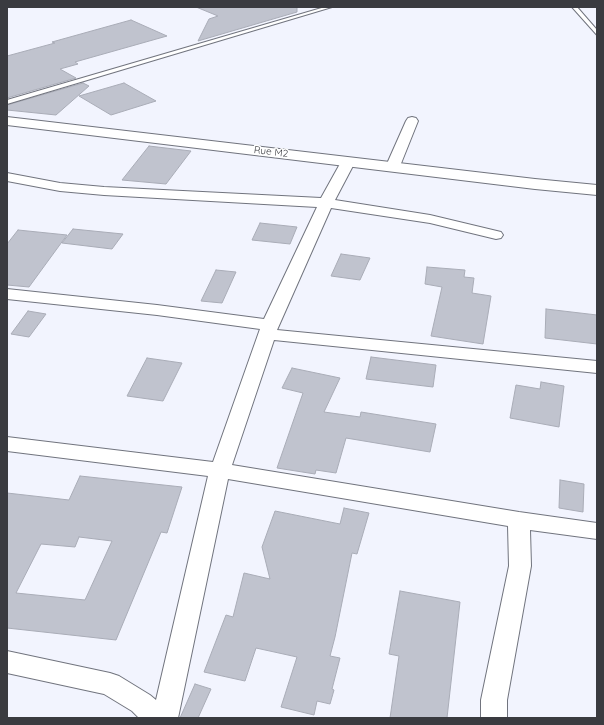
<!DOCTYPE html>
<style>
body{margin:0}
#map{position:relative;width:604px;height:725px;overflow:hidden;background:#f2f4fe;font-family:Quicksand,sans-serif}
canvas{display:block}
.frame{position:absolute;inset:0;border:8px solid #3a3b40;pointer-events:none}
</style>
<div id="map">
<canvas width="604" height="725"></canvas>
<div class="frame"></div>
</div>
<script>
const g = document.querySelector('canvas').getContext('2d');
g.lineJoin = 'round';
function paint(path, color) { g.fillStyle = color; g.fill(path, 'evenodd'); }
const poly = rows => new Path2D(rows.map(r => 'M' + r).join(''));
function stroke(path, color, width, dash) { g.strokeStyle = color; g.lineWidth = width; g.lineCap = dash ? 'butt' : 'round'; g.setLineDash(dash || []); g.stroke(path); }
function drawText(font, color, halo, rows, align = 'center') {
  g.font = font + ' Quicksand,sans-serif'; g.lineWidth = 3; g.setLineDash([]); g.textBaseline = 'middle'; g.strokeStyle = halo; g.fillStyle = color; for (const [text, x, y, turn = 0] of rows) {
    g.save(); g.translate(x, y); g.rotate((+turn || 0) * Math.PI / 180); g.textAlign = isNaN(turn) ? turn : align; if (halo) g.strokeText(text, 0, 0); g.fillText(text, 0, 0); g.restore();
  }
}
const building = poly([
 [196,7,297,7,297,12,198,41,209,19,218,16,196,7],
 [131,20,167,36,75,62,78,64,60,69,76,78,7,98,7,56,55,43,52,42,131,20],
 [83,83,89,86,56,115,7,110,7,105,83,83],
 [124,83,156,101,111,115,79,96,124,83],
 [149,146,191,151,166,184,122,180,149,146],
 [260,223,297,227,290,244,252,240,260,223],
 [73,229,123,234,112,249,62,243,73,229],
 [18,230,67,235,29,287,7,285,7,244,18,230],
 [341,254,370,258,360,280,331,276,341,254],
 [427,267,465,270,464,277,474,278,472,293,491,296,483,344,431,336,442,287,425,284,427,267],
 [216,270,236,272,222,303,201,301,216,270],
 [546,309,597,315,597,344,545,338,546,309],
 [28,311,46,314,29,337,11,334,28,311],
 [371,357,436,365,433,387,366,379,371,357],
 [147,358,182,363,163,401,127,396,147,358],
 [292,368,340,378,324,412,360,417,361,412,436,424,430,452,346,438,336,473,316,470,315,474,277,468,303,393,282,388,292,368],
 [541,382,564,386,559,427,510,418,516,385,540,389,541,382],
 [80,476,182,487,167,533,161,532,116,640,7,628,7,493,69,500,80,476],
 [79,537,112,541,85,600,16,593,41,544,75,547,79,537],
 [560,480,584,484,583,512,559,508,560,480],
 [344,508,369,513,357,554,352,553,335,637,330,656,340,658,332,689,334,690,330,704,317,701,314,715,281,707,297,657,256,648,245,681,204,672,226,615,233,617,244,573,270,579,262,547,275,511,340,524,344,508],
 [400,591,460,602,447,718,390,718,399,656,389,654,400,591],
 [195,684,211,689,198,718,180,718,195,684]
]);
const service = poly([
 [325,7,332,7,7,104,7,100,325,7],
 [572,7,577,7,597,30,597,35,572,7]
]);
const minor = poly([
 [412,117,416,118,418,121,400,166,398,169,388,169,386,166,406,121,408,118,412,117],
 [348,158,353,159,355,162,335,200,430,215,501,232,503,235,501,238,496,239,430,223,331,208,277,330,597,361,597,373,274,340,232,465,519,512,597,523,597,539,530,530,531,566,507,700,507,718,481,718,481,700,509,566,508,526,228,479,178,718,139,718,132,711,104,694,7,673,7,651,110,673,119,676,150,695,156,700,208,476,7,451,7,437,213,462,260,329,157,315,7,299,7,289,157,305,264,319,317,207,104,195,60,191,7,181,7,173,60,183,104,187,321,198,341,162,343,159,348,158]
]);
const tertiary = poly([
 [7,117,535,179,597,185,597,195,535,189,7,125,7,117]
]);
const farStreetnames = [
 ["Rue M2",271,152,7]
];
paint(building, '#c0c3ce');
stroke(building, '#a9acb7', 1);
stroke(service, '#71747e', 2);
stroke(minor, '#71747e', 2);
stroke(tertiary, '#71747e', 2);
paint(service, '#fff');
paint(minor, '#fff');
paint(tertiary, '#fff');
drawText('10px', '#3a3b40', '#fff', farStreetnames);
</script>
